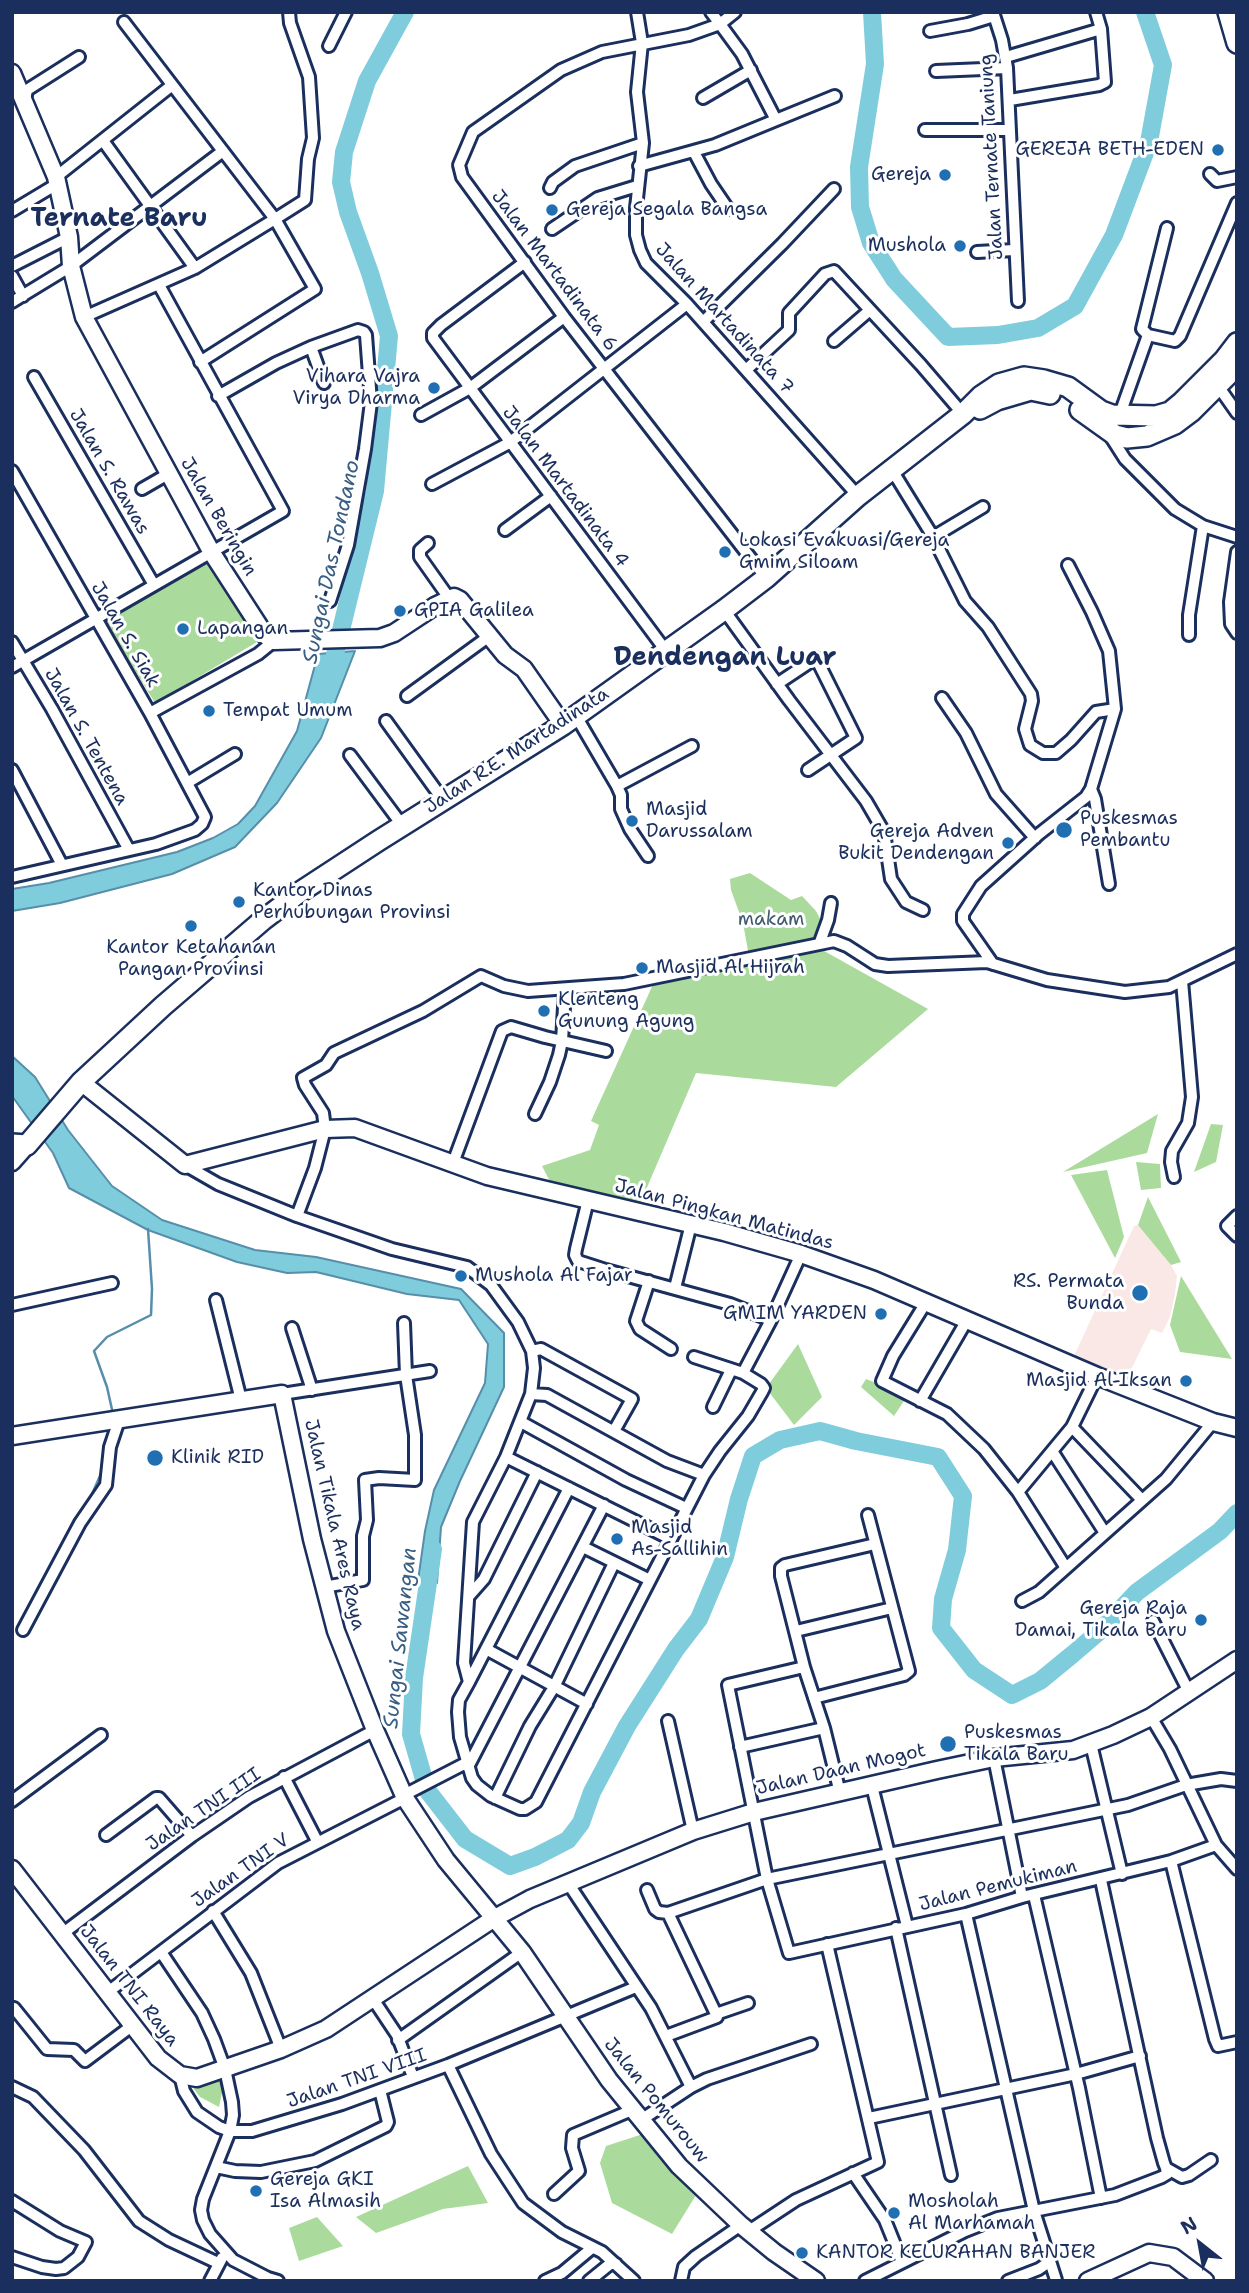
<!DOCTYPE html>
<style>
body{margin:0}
#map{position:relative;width:1249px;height:2293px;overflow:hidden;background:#fff;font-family:"Shantell Sans",sans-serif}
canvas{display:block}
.frame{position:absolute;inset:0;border:14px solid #1b2f5e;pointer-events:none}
.north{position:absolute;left:1165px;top:2209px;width:70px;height:70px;-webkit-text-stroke:5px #fff;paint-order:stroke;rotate:329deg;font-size:19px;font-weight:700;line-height:28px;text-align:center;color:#1b2f5e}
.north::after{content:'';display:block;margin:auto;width:24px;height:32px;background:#1b2f5e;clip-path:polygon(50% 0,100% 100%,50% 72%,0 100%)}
</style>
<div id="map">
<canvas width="1249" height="2293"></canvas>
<div class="frame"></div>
<div class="north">N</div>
</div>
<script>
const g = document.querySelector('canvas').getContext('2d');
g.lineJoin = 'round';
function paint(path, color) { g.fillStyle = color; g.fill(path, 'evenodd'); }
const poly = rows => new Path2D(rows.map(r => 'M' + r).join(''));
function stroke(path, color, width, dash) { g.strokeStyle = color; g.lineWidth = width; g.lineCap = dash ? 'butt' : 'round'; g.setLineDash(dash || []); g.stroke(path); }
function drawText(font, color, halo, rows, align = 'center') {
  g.font = font + ' "Shantell Sans",sans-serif'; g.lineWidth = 6; g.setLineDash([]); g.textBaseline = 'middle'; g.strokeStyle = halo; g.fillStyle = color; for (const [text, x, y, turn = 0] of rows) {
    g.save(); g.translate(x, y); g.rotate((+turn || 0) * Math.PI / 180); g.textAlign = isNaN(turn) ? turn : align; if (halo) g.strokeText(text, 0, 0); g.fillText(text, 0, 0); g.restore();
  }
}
const built = poly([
 [1143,1224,1165,1254,1177,1276,1175,1294,1170,1317,1162,1333,1151,1329,1127,1378,1074,1356,1134,1226]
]);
const green = poly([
 [212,557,262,639,155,703,104,620],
 [750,873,791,900,802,896,816,911,823,924,815,938,749,956,743,923,731,890,730,879],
 [817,947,928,1009,836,1087,696,1073,639,1206,556,1193,542,1166,590,1150,599,1125,591,1121,655,980],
 [1158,1114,1147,1153,1063,1172],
 [1211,1124,1223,1125,1216,1162,1194,1172],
 [1136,1162,1160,1164,1161,1188,1141,1190],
 [1107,1170,1124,1237,1115,1258,1071,1175],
 [1148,1197,1181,1262,1171,1265,1138,1225],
 [1181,1276,1232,1359,1180,1352,1170,1325],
 [798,1344,822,1397,794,1425,766,1388],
 [866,1379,908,1395,894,1416,861,1387],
 [221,2073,224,2083,219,2107,200,2097,193,2088],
 [646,2133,701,2187,672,2234,612,2203,600,2163,606,2146],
 [468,2166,488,2203,443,2209,376,2233,356,2217],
 [317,2217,343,2246,299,2261,289,2228]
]);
const water = poly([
 [355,651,321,738,277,803,235,847,172,874,60,903,12,911,12,889,49,883,177,852,213,838,238,824,255,806,297,731,318,654,355,651],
 [12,1056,35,1077,68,1130,112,1186,162,1220,255,1250,316,1257,461,1289,504,1333,504,1387,460,1481,441,1527,437,1583,431,1574,418,1581,425,1531,434,1490,485,1383,488,1344,459,1300,407,1294,316,1272,287,1273,237,1262,148,1230,69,1188,53,1153,12,1096,12,1056]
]);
const stream = poly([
 [113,1414,107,1387,94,1351,107,1337,151,1315,152,1289,148,1229],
 [89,1501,103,1469]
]);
const river = poly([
 [872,12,875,64,859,167,860,207,871,243,894,279,948,337,998,335,1038,328,1075,306,1114,235,1149,142,1163,65,1145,12],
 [330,675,375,491,389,336,370,273,348,212,341,182,344,152,367,81,405,12],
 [433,1549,414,1678,411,1734,427,1790,465,1839,510,1866,535,1857,568,1840,581,1823,592,1792,627,1726,676,1649,699,1619,725,1557,739,1499,753,1456,780,1440,820,1431,856,1441,938,1457,963,1496,957,1550,943,1599,941,1628,974,1670,1012,1695,1040,1681,1073,1654,1101,1630,1137,1592,1220,1531,1237,1513]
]);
const street = poly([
 [637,12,642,43,637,92,643,143,636,208,636,235,640,250,646,263,687,304,858,496],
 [711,12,720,24,735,12],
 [993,12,1002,40,1007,68,1018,301],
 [930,31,968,24,994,16],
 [329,46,346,12],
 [1006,57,1101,29],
 [936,71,1007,68],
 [703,98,751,70],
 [25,100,27,90,79,57],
 [1010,100,1099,85,1105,82,1101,29,1096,12],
 [776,120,835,96],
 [925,130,1010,130],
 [104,142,195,268],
 [694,152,711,184,728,209],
 [639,166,715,145,776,120,742,54,720,24,689,35,602,52,561,70,473,132,459,165,462,177,564,317,766,578],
 [1210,174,1217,181,1237,177],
 [56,177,171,86],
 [550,188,553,182,575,166,643,143],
 [12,211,57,184],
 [1167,228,1142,329,1148,335,1175,341,1180,336,1237,203],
 [552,229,598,198,637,186],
 [977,252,1014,250],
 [525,262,441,325,433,333,433,338,666,651],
 [12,266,69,237],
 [12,276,23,296],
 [12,302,71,266,223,151],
 [84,317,195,268,275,219,124,22],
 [703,322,782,244,834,189],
 [834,341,870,310],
 [311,347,324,383],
 [200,362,315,289,275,219,305,200,308,159,313,138,309,77,290,23,289,12],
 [746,370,789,330,789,313,825,274,834,271,921,365,963,414],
 [34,377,154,585],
 [1218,386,1237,413],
 [218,396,276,363,311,347,358,330,364,332,366,335,371,402,365,449,348,545,330,601],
 [421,415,470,388,564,317],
 [1119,417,1148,335],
 [1109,434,1125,459,1175,509,1203,526,1237,537],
 [892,470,932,535,965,601,988,627,1031,694,1032,701,1025,729,1030,745,1043,753,1056,753,1071,740,1096,712,1115,709,1091,789,1086,797,1039,834,981,886,963,914,963,921,993,964],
 [12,471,150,713,205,817,202,824,195,830,156,844,12,877],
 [432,484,509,443,687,304],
 [142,489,168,474],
 [505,530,551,496],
 [933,537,983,507],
 [428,543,420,550,420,557,449,598],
 [1237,552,1230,602,1231,624,1237,633],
 [1068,565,1092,612,1109,651,1115,709],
 [724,610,789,700,866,801,884,832,891,879,906,902,923,910],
 [1189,635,1189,615,1203,526],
 [12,642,52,709,129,850],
 [12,667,283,511,159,285],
 [777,684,816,658,856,738,808,770],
 [407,696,488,637],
 [942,698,966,733,996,794,1035,838],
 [150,713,258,654,274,641],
 [576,716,617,786,621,795,621,809,630,829,648,856],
 [386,721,443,800],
 [350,755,402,825],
 [12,770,62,865],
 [187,783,235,754],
 [617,786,692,746],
 [1091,789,1095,799,1109,884],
 [820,942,828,920,831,903],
 [535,1114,550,1082,559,1055,562,1041,565,990],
 [453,1163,502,1031,511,1027,545,1037,606,1051],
 [185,1165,218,1184,297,1216,392,1249,467,1267,491,1285,518,1322,532,1351,534,1368,531,1394,506,1457,473,1522,464,1663,469,1682,459,1700,458,1712,460,1737,472,1778,477,1785,491,1796,520,1809,525,1809,536,1802,704,1475,720,1451,748,1416,762,1392,764,1388,761,1384,743,1373,771,1320,801,1254],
 [1174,1177,1171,1162,1172,1151,1188,1123,1192,1097,1182,981],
 [588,1200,576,1249,575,1255,578,1261,606,1270,730,1304,771,1320],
 [297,1216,315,1168,325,1129,323,1113,305,1085,303,1078,326,1065,334,1053,423,1011,481,976,504,986,528,991,624,984,834,941,847,946,875,964,888,966,987,962,1047,980,1125,992,1169,987,1237,954],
 [1237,1216,1227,1226,1237,1236],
 [649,1281,636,1321,640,1329,671,1349],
 [675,1288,691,1224],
 [216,1300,241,1400],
 [925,1304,893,1356,882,1381,947,1414,984,1449,1018,1492],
 [12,1305,112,1283],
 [292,1328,312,1390],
 [532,1351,541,1349,632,1399,614,1431],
 [694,1357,743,1373],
 [1097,1376,1072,1427,1018,1492,1066,1568,1166,1479,1213,1422],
 [282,1394,430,1371],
 [531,1394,547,1395,667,1461,704,1475],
 [920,1401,967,1320],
 [713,1407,731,1370],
 [521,1422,626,1480,686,1508],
 [1072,1427,1142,1500],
 [1052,1451,1105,1533],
 [506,1457,671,1539],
 [583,1547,650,1580],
 [324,1587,363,1580,363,1536,367,1520,365,1480,379,1478,415,1480,415,1435,406,1375,404,1323],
 [469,1596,484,1579,537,1472],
 [1022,1601,1039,1592,1066,1568],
 [1153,1621,1188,1690],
 [23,1630,80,1523,106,1485,110,1447,120,1417],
 [796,1631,892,1608],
 [486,1649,587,1704],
 [804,1667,781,1576,781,1568,785,1565,875,1544],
 [469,1682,569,1488],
 [814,1698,904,1675,909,1671,868,1515],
 [1151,1717,1170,1749,1216,1845,1237,1869],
 [668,1721,693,1831],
 [1091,1744,1122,1874],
 [740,1747,824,1728],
 [994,1758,1022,1897],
 [468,1767,604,1505],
 [284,1777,317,1841],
 [872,1786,907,1926],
 [840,1793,824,1728,804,1667,728,1685,767,1879,789,1953,966,1914,1022,1897,1171,1861,1215,2039,1218,2046,1237,2042],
 [404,1795,466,1763],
 [495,1798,530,1726,554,1687,614,1563],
 [12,1801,101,1735],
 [106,1835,156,1798,159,1798,192,1836],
 [1171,1861,1216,1845],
 [1101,1880,1157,2138,1164,2163,1166,2168,1182,2177,1189,2175,1211,2160],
 [568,1883,651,2008,691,2087,641,2120],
 [647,1890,655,1909,659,1912,668,1913,716,2014,748,2003],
 [1034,1895,1079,2088,1101,2198],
 [213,1911,251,1973,281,2049],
 [668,1913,767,1879,1128,1805,1186,1785,1221,1779,1237,1781],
 [966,1914,1034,2211,1056,2280],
 [896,1928,951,2175],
 [62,1934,192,1836,249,1797,375,1730],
 [161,1952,202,2013,214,2039,225,2069,232,2102,233,2115,230,2131,203,2199,201,2210,203,2220,210,2234,233,2260,268,2278,278,2281],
 [108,1992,278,1863,405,1798],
 [373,1999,397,2035,413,2077],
 [14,2008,47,2049,74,2050,85,2061,133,2025],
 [666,2036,717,2017],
 [398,2040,522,1952],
 [448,2065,491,2154,523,2203,562,2232,602,2252,634,2281],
 [180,2075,184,2091,197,2112,219,2127,230,2131,252,2131,342,2104,448,2065,636,1987],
 [12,2087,33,2097,84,2150,139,2221,169,2240,218,2263],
 [691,2087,707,2079,811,2044],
 [869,2118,1076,2074,1140,2056],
 [216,2167,235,2171,261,2172,315,2161,386,2126,388,2122,380,2090],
 [853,2173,885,2220,902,2262],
 [554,2194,579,2171,572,2148,573,2135,632,2110],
 [12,2201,60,2231,86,2242,78,2257,64,2268,56,2269,42,2267,12,2257],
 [749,2231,796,2200,878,2162,827,1944],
 [210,2281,222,2258],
 [545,2281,562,2273,592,2248],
 [589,2281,610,2264,616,2264],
 [681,2281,684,2267,696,2256,741,2225],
 [865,2281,965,2231,998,2218,1115,2195,1162,2177,1167,2174,1166,2168],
 [1008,2281,1039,2269,1049,2262]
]);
const secondary = poly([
 [12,73,56,177,69,237,71,266,84,317,212,553,265,635,274,641,380,638,394,633,435,606,454,597,460,600,505,655,524,669,563,725],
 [81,1082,185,1165,325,1129,355,1128,487,1176,724,1232,801,1254,874,1280,1097,1376,1213,1422,1237,1428],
 [12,1162,27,1145],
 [12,1436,282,1394,312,1539,336,1631,375,1730,405,1798,446,1860,522,1952,609,2080,679,2166,741,2225,774,2252,816,2281],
 [12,1869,158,2058,180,2075,197,2078,281,2049,326,2029,493,1919,530,1899,693,1831,754,1812,937,1770,994,1758,1073,1750,1113,1735,1151,1717,1237,1660],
 [1088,2281,1149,2253,1173,2257,1205,2281]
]);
const highway = poly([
 [1228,12,1237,43],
 [980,409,997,400,1031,390,1050,394],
 [1080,410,1115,435,1127,438,1147,436,1175,424,1191,412,1237,366],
 [12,1144,27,1145,81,1082,163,1006,263,920,300,892,378,841,563,725,724,610,766,578,858,496,963,414,981,396,999,384,1024,377,1044,380,1068,387,1101,411,1112,415,1156,416,1170,412,1182,402,1224,360,1237,343]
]);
const markers = [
 [1218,150,7,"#1f6fb2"],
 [945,175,7,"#1f6fb2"],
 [552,210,7,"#1f6fb2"],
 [960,246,7,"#1f6fb2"],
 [434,388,7,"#1f6fb2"],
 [725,552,7,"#1f6fb2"],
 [400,611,7,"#1f6fb2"],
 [183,629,7,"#1f6fb2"],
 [209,711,7,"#1f6fb2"],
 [632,821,7,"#1f6fb2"],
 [1064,830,9,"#1f6fb2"],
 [1008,843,7,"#1f6fb2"],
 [239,902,7,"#1f6fb2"],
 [191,926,7,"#1f6fb2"],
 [642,968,7,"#1f6fb2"],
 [544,1011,7,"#1f6fb2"],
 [461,1276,7,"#1f6fb2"],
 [1140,1293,9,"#1f6fb2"],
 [881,1314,7,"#1f6fb2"],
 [1186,1381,7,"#1f6fb2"],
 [155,1458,9,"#1f6fb2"],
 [617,1539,7,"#1f6fb2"],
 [1201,1620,7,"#1f6fb2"],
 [948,1744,9,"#1f6fb2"],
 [256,2191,7,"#1f6fb2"],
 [894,2213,7,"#1f6fb2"],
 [802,2253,7,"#1f6fb2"]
];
const poiNames = [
 ["GEREJA BETH-EDEN",1204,150,"right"],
 ["Gereja",931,175,"right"],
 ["Gereja Segala Bangsa",566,210],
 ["Mushola",946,246,"right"],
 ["Vihara Vajra",420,377,"right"],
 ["Virya Dharma",420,399,"right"],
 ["Lokasi Evakuasi/Gereja",739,541],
 ["Gmim Siloam",739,563],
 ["GPIA Galilea",414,611],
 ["Lapangan",197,629],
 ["Tempat Umum",223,711],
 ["Masjid",646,810],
 ["Darussalam",646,832],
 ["Puskesmas",1080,819],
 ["Pembantu",1080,841],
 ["Gereja Adven",994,832,"right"],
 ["Bukit Dendengan",994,854,"right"],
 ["Kantor Dinas",253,891],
 ["Perhubungan Provinsi",253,913],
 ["Kantor Ketahanan",191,948,"center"],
 ["Pangan Provinsi",191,970,"center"],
 ["Masjid Al Hijrah",656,968],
 ["Klenteng",558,1000],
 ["Gunung Agung",558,1022],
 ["Mushola Al Fajar",475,1276],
 ["RS. Permata",1124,1282,"right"],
 ["Bunda",1124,1304,"right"],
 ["GMIM YARDEN",867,1314,"right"],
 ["Masjid Al-Iksan",1172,1381,"right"],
 ["Klinik RID",171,1458],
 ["Masjid",631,1528],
 ["As-Sallihin",631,1550],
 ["Gereja Raja",1187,1609,"right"],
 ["Damai, Tikala Baru",1187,1631,"right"],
 ["Puskesmas",964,1733],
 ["Tikala Baru",964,1755],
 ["Gereja GKI",270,2180],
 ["Isa Almasih",270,2202],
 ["Mosholah",908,2202],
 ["Al Marhamah",908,2224],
 ["KANTOR KELURAHAN BANJER",816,2253]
];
const streetNames = [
 ["Jalan Ternate Taniung",992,157,-93],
 ["Jalan Martadinata 6",554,271,53],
 ["Jalan Martadinata 7",724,319,48],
 ["Jalan S. Rawas",109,472,60],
 ["Jalan Martadinata 4",565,487,53],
 ["Jalan Beringin",218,517,60],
 ["Jalan S. Siak",125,635,60],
 ["Jalan S. Tentena",86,737,61],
 ["Jalan R.E. Martadinata",517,751,-33],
 ["Jalan Pingkan Matindas",724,1215,15],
 ["Jalan Tikala Ares Raya",334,1525,77],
 ["Jalan Daan Mogot",841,1770,-13],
 ["Jalan TNI III",204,1810,-34],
 ["Jalan TNI V",241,1871,-35],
 ["Jalan Pemukiman",998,1886,-14],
 ["Jalan TNI Raya",129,1986,52],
 ["Jalan TNI VIII",357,2079,-19],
 ["Jalan Pomurouw",656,2101,51]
];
const parkNames = [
 ["makam",771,920]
];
const waterNames = [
 ["Sungai Das Tondano",332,562,-78],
 ["Sungai Sawangan",401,1638,-84]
];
const districtNames = [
 ["Ternate Baru",119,219],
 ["Dendengan Luar",725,658]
];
paint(built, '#fae8e7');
paint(green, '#abdb9c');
paint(water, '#7fcddc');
stroke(water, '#578eaa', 2);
stroke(stream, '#578eaa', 2.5);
stroke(river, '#7fcddc', 18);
stroke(street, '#1b2f5e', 16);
stroke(secondary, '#1b2f5e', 21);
stroke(highway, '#1b2f5e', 24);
stroke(street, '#fff', 10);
stroke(secondary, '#fff', 16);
stroke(highway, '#fff', 19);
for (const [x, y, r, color] of markers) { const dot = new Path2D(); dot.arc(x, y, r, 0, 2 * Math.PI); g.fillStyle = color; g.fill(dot); stroke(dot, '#fff', 2.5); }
drawText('19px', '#1b2f5e', '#fff', poiNames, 'left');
drawText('19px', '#1b2f5e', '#fff', streetNames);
drawText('19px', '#3f5a6e', '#fff', parkNames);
drawText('italic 21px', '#395e84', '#fff', waterNames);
drawText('bold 26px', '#1b2f5e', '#fff', districtNames);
</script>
